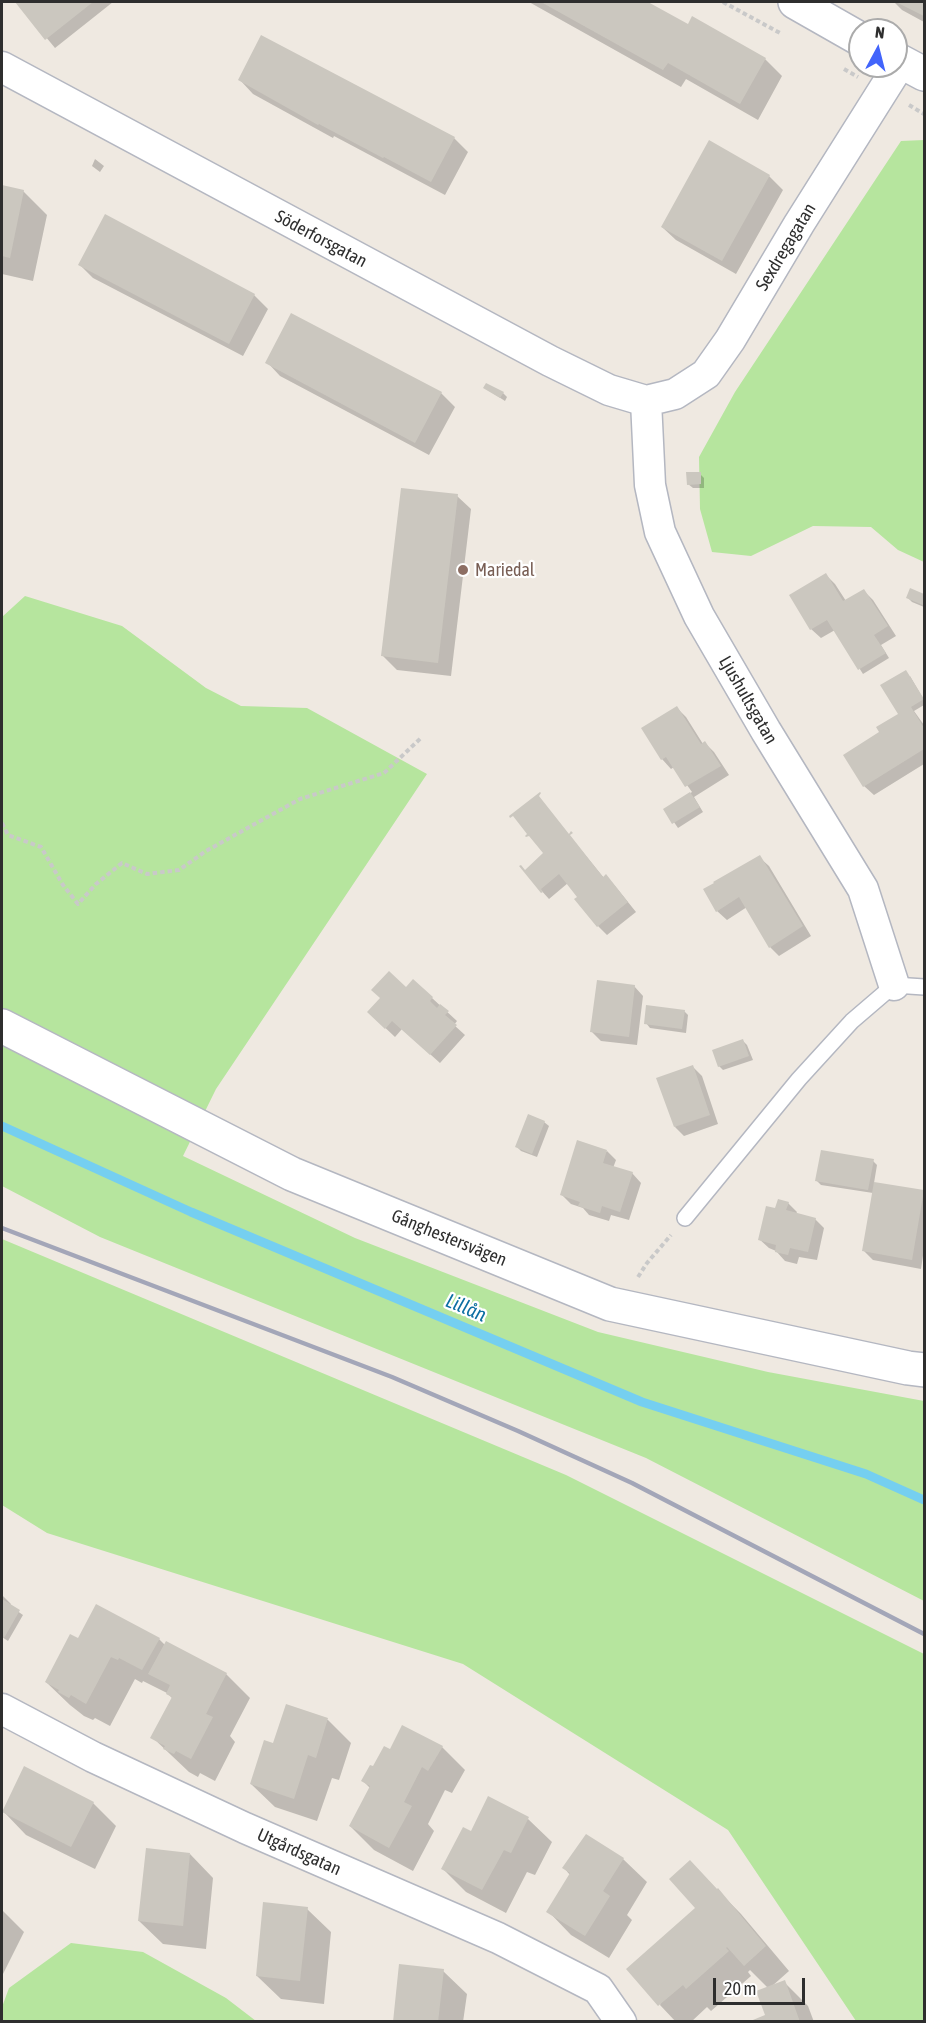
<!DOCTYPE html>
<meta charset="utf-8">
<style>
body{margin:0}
#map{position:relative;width:926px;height:2023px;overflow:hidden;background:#efe9e1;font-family:"Asap Condensed",sans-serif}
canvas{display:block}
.frame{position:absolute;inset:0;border:3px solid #2e2e2e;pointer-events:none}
.north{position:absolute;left:848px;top:18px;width:60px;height:60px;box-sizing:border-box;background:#fff;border:2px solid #ababab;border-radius:50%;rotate:7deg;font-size:16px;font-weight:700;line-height:24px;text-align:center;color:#2e2e2e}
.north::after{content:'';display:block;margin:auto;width:21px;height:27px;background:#4264fb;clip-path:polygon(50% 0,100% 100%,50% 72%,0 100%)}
.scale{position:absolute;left:713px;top:1978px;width:92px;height:27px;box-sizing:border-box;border:3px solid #2e2e2e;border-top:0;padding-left:8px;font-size:18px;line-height:21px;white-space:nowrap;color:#2e2e2e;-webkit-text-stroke:4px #fff;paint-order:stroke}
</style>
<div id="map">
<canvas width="926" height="2023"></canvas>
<div class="frame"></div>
<div class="north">N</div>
<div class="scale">20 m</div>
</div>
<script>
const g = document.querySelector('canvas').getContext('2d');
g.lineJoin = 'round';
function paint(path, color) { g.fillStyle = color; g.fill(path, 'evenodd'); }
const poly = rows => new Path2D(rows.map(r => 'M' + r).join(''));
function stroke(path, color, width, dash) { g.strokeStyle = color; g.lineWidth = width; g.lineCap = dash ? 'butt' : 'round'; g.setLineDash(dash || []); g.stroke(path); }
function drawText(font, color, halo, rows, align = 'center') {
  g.font = font + ' "Asap Condensed",sans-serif'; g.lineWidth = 4.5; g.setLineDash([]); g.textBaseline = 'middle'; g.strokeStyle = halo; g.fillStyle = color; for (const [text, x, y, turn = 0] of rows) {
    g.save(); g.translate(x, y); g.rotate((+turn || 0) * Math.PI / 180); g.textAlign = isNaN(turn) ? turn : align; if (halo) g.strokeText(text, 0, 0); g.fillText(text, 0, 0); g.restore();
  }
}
const green = poly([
 [924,140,924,562,898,550,871,527,813,526,751,556,712,552,700,509,699,457,735,392,901,141],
 [25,596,122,626,206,688,241,706,307,708,427,774,216,1089,183,1156,355,1238,598,1332,768,1372,924,1401,924,1601,646,1458,100,1237,2,1186,2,617],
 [2,1239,566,1475,924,1654,924,2021,856,2021,728,1830,463,1664,47,1533,2,1505],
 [71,1943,143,1952,226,1998,256,2021,2,2021,2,2007,9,1988]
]);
const shadow = poly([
 [17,2,113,2,55,48],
 [529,2,645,2,689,26,765,59,782,76,758,120,686,79,681,87],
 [894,2,924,2,924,22,902,10],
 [240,80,454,138,468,152,445,195,334,136,333,138,253,94],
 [95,159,104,166,100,172,92,166],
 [769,176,783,190,736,274,676,240,662,227],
 [2,187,23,191,47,215,33,281,2,274],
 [80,265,254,295,268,309,243,356,93,278],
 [267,362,441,393,455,407,429,455,280,376],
 [485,388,503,393,507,397,505,401],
 [700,474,704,478,704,488,693,488,688,484],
 [457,496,471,509,451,676,397,670,383,656],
 [826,575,835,584,846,601,864,591,873,600,896,636,881,645,889,658,863,674,835,630,821,638,811,629,791,596],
 [911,590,924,596,924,607,912,602,908,598],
 [910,676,924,700,924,705,914,711,924,725,924,764,874,795,864,786,882,732,901,715],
 [677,708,686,717,703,744,705,743,714,752,729,775,694,797,703,812,678,828,665,809,692,792,674,767,671,769,662,759],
 [537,796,604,878,615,886,636,912,607,935,598,926,568,883,549,899,540,889,545,854],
 [759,857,769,866,811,936,779,956,770,947,747,907,727,920,717,911],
 [634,986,643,996,637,1045,601,1041,592,1032],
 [406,989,432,998,457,1021,454,1025,465,1035,440,1063,402,1029,395,1037,378,1021,382,998],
 [684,1011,688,1015,686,1033,650,1028,646,1023],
 [743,1041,747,1045,753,1060,723,1070,719,1066],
 [693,1067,702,1076,718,1124,684,1136,675,1127],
 [544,1122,549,1126,537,1157,521,1151,517,1147],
 [607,1151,616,1160,613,1168,632,1173,641,1183,629,1220,611,1215,609,1221,589,1215,583,1208,571,1204,562,1195],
 [873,1161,877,1165,874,1183,924,1193,924,1249,921,1269,873,1260,864,1251,873,1193,821,1185,817,1181],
 [788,1203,797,1212,796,1214,815,1219,824,1228,817,1260,799,1257,797,1264,785,1261,776,1251,769,1248,759,1239,776,1209],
 [2,1595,11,1604,10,1606,23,1615,8,1641,2,1637],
 [159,1639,165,1645,166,1643,226,1674,250,1698,230,1736,235,1742,215,1781,200,1773,198,1777,189,1772,152,1737,173,1699,167,1693,143,1681,142,1683,135,1679,110,1726,95,1718,93,1720,84,1716,70,1705,46,1682,79,1640],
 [287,1706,328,1720,351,1743,339,1780,332,1778,317,1821,275,1807,251,1784,274,1745],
 [442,1747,465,1770,452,1793,445,1790,428,1824,434,1831,413,1871,374,1850,350,1826,371,1789,363,1781,373,1768],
 [93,1803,116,1826,95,1869,26,1835,3,1811],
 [528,1819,552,1842,535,1875,527,1872,506,1913,466,1892,443,1869,471,1833],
 [190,1854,213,1878,206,1949,163,1944,139,1921],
 [623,1859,647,1882,627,1915,632,1920,609,1958,571,1935,548,1911,570,1875,564,1868],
 [690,1862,741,1914,789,1971,771,1987,784,1982,808,2006,814,2022,752,2022,767,2016,768,1988,750,1970,748,1972,751,1976,711,2011,707,2007,691,2022,676,2022,660,2005,697,1908],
 [307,1909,331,1932,324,2004,281,1999,257,1976],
 [2,1910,24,1932,2,1976],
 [443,1971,467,1994,463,2022,394,2022]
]);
const stream = poly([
 [2,1126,191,1212,642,1402,866,1474,924,1500]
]);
const building = poly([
 [15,2,93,2,45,40],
 [541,2,648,2,688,24,692,16,766,58,740,104,668,63,663,70],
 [896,2,924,2,924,16],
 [261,35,455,137,431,182,384,157,383,158,319,124,318,125,238,80],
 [709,140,770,175,722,261,661,227],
 [2,185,24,190,10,258,2,256],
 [105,214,255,294,229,344,78,265],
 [291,313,442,392,415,443,265,363],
 [486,383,504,392,500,398,483,388],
 [686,472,701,472,701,484,687,485],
 [401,488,458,494,438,663,381,656],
 [826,573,843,601,864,589,888,626,874,635,886,653,858,670,827,620,810,630,789,595],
 [910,588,924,594,923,605,906,598],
 [906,670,924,699,911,707,924,728,924,749,863,787,843,755,879,732,876,727,898,714,880,685],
 [677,706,701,744,705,741,721,766,685,787,666,757,661,760,641,728],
 [540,792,541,793,539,796,569,834,571,831,573,833,570,835,603,877,606,874,628,902,597,927,574,899,577,897,559,874,541,889,543,892,541,893,519,866,521,865,525,870,543,853,529,836,526,837,525,836,527,834,513,816,510,818,509,816],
 [690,792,700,807,672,824,663,809],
 [760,855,803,926,769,948,739,897,716,912,703,889,714,883,713,882],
 [389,971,406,987,413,979,433,997,430,1001,437,1008,440,1004,449,1011,445,1015,457,1025,430,1055,392,1021,385,1029,367,1012,380,998,371,990],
 [597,980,635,985,629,1037,590,1032],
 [646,1005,685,1010,682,1029,644,1024],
 [743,1039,749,1056,718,1067,712,1050],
 [693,1065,710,1115,674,1127,656,1078],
 [528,1114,545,1121,532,1154,515,1147],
 [577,1140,607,1150,603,1163,633,1172,620,1212,602,1206,600,1213,578,1206,580,1202,560,1195],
 [821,1150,874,1159,868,1190,815,1181],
 [874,1182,924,1190,912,1260,862,1251],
 [778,1199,789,1202,786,1210,816,1218,808,1252,790,1248,788,1255,775,1252,776,1245,758,1240,766,1206,775,1208],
 [2,1599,20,1610,4,1638,2,1637],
 [96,1604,160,1638,142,1670,119,1658,118,1660,111,1657,86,1704,71,1695,69,1698,58,1692,59,1690,45,1682,70,1634,78,1638],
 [166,1641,227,1673,206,1714,213,1717,191,1759,176,1751,174,1754,163,1749,165,1746,150,1738,172,1697,166,1694,170,1685,148,1674],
 [286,1704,328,1718,316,1758,308,1755,294,1799,250,1784,264,1740,273,1743],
 [402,1725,443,1746,428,1771,422,1767,404,1802,412,1806,389,1848,349,1826,370,1786,361,1781,370,1765,373,1766,384,1746,390,1749],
 [24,1766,94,1802,71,1847,2,1812],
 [488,1796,529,1817,511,1853,504,1850,482,1890,441,1869,463,1827,471,1831],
 [586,1834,624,1858,603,1891,610,1896,585,1936,546,1912,570,1873,562,1868],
 [146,1848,190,1853,183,1926,138,1921],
 [690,1860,717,1889,718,1888,766,1946,744,1966,727,1947,726,1948,729,1951,686,1989,683,1985,658,2006,626,1969,695,1908,669,1879],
 [263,1902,308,1907,300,1981,256,1976],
 [399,1964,444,1969,438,2022,393,2022],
 [785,1980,800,2022,748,2022,765,2015,756,1991]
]);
const path = poly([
 [723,2,780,33],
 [844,69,858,77],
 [909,105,924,114],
 [2,823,8,835,41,847,63,885,78,904,96,884,122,863,147,874,179,870,206,851,300,799,384,773,421,738],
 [638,1277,647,1263,671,1235]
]);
const lane = poly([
 [685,1218,799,1079,852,1021,894,985,924,987]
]);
const street = poly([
 [2,67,550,361,609,390,646,401,675,394,706,374,730,340,799,224,901,62],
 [646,401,650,485,660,532,699,616,766,731,863,889,894,985],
 [2,1709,93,1757,245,1828,498,1938,598,1989,621,2022]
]);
const secondary = poly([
 [795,2,860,39],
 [896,59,924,74],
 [2,1026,292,1174,610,1304,908,1368,924,1370]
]);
const rail = poly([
 [2,1228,392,1377,518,1431,632,1483,924,1634]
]);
const markers = [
 [463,570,6,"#8d6e63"]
];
const streetNames = [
 ["Söderforsgatan",321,239,28],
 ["Sexdregagatan",786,247,-59],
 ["Ljushultsgatan",748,700,60],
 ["Gånghestersvägen",449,1238,22],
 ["Utgårdsgatan",299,1852,24]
];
const educationNames = [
 ["Mariedal",475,570]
];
const waterNames = [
 ["Lillån",466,1308,23]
];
paint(green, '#b6e59e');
paint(shadow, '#0003');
stroke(stream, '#75cff0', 9);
paint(building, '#cbc7bf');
stroke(lane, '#b4b7c1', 18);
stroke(street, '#b4b7c1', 33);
stroke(secondary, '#b4b7c1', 36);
stroke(path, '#c9c9c9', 4, [4.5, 3]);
stroke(lane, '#fff', 15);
stroke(street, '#fff', 30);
stroke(secondary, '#fff', 33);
stroke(rail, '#a3a6b8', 4.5);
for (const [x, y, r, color] of markers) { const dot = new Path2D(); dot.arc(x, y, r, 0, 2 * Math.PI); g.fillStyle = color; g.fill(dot); stroke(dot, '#fff', 2); }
drawText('18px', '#2e2e2e', '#fff', streetNames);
drawText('18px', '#785e54', '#fff', educationNames, 'left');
drawText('italic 20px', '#0d6fa3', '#fff', waterNames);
</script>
